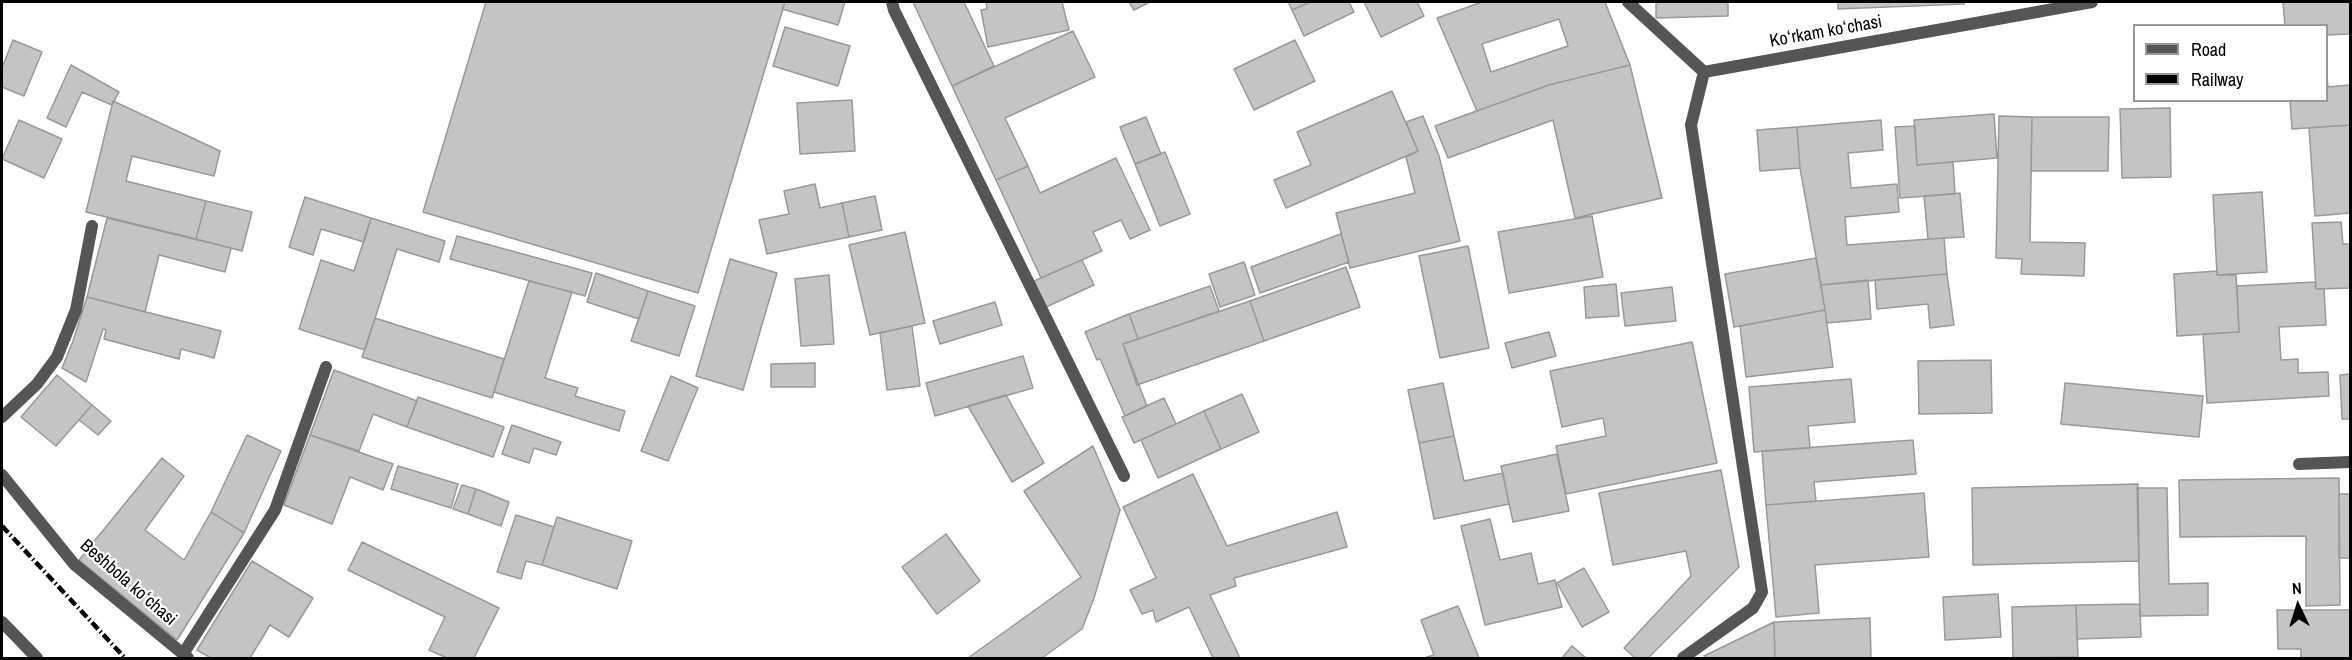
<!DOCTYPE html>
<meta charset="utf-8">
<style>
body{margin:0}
#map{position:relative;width:2352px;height:660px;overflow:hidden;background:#fff;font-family:"Archivo Narrow",sans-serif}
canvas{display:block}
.frame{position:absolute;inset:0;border:3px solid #000;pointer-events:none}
.legend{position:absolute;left:2133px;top:24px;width:195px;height:78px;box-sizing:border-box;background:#fff;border:2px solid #999;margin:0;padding:8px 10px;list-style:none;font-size:18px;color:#000}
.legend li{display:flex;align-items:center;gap:12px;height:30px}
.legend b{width:30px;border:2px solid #999}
.north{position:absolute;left:2268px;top:576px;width:60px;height:60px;-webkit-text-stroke:4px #fff;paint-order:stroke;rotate:356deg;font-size:16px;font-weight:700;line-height:24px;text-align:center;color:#000}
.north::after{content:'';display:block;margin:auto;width:21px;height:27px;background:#000;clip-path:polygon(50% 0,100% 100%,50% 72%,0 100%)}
</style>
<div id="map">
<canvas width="2352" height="660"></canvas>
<div class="frame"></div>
<ul class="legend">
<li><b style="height:8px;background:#555"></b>Road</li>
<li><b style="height:8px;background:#000"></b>Railway</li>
</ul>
<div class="north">N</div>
</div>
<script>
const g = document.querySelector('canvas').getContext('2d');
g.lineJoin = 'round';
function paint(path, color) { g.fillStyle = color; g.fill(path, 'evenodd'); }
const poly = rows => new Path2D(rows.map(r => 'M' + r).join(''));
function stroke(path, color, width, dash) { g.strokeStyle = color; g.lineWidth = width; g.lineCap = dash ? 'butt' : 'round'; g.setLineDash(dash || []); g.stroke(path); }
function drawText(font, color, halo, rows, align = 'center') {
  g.font = font + ' "Archivo Narrow",sans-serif'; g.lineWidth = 4.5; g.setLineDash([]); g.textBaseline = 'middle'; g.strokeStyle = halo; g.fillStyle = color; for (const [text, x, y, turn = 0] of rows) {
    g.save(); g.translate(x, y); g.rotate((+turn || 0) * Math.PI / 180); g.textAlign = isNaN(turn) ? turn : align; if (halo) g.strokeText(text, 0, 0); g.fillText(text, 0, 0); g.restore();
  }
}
const building = poly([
 [486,2,785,2,698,293,423,212,486,2],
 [785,2,845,2,838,25,782,9,785,2],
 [913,2,964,2,994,66,952,86,913,2],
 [986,2,1062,2,1069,30,988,47,981,10,987,9,986,2],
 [1129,2,1150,2,1134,10,1129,2],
 [1288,2,1311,2,1292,10,1288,2],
 [1311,2,1349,2,1354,12,1304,36,1292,10,1311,2],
 [1364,2,1417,2,1424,16,1381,37,1364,2],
 [1482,2,1605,2,1630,65,1549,85,1477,111,1437,18,1482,2],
 [1559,19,1568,46,1491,72,1482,44,1559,19],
 [1656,2,1728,2,1728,16,1656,18,1656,2],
 [1838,2,1964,2,1964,4,1838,9,1838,2],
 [2283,2,2350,2,2350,34,2326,35,2326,26,2285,26,2283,2],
 [785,27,850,46,838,86,773,66,785,27],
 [1073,31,1095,77,1005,118,1028,166,996,180,952,86,1073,31],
 [13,40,42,52,24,96,2,87,2,68,13,40],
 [1295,40,1315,81,1254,110,1234,69,1295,40],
 [71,65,119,92,112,105,82,92,66,127,47,118,71,65],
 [1630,65,1662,198,1575,218,1553,120,1448,158,1435,126,1549,85,1630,65],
 [2326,69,2328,87,2350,85,2350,125,2292,129,2290,100,2326,100,2326,69],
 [1392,91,1418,151,1286,208,1274,180,1311,165,1297,132,1392,91],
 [852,100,855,151,800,154,797,103,852,100],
 [113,101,220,151,214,176,132,156,126,181,206,201,196,239,86,212,113,101],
 [2170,108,2171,177,2122,178,2120,109,2170,108],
 [1994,114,1997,158,1917,165,1914,120,1994,114],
 [1423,116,1439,156,1460,241,1350,268,1336,213,1415,193,1406,157,1418,151,1406,122,1423,116],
 [1999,116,2032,117,2030,242,2085,243,2084,276,2021,274,2022,259,1996,258,1999,116],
 [1146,117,1161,154,1135,164,1120,127,1146,117],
 [2032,117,2109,117,2108,171,2031,171,2032,117],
 [19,120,62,139,44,178,2,159,19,120],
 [1881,120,1883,150,1848,153,1851,188,1897,184,1899,212,1845,217,1847,245,1944,238,1947,274,1821,285,1800,168,1797,127,1881,120],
 [2350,125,2350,213,2315,216,2309,128,2350,125],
 [1915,126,1917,165,1953,162,1955,194,1900,198,1895,127,1915,126],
 [1797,127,1800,168,1760,171,1757,130,1797,127],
 [1165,152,1190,214,1160,226,1135,164,1165,152],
 [1116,158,1150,230,1130,239,1121,220,1093,232,1102,251,1041,278,996,180,1028,166,1040,193,1116,158],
 [815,184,820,208,842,203,849,237,767,254,759,220,789,214,784,191,815,184],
 [2262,192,2267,272,2217,275,2213,195,2262,192],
 [1960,193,1964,237,1928,239,1924,196,1960,193],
 [875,196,882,230,849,237,842,203,875,196],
 [305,197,371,218,364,242,321,229,313,255,289,247,305,197],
 [206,201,252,212,242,251,196,239,206,201],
 [1592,216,1603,277,1509,293,1498,232,1592,216],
 [107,218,231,248,225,272,159,255,145,312,87,297,107,218],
 [371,218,445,241,439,262,397,249,365,350,299,329,321,260,354,271,371,218],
 [2341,222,2343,244,2350,244,2350,288,2316,289,2312,223,2341,222],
 [905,232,925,323,870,335,849,245,905,232],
 [1341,234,1349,262,1260,293,1251,267,1341,234],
 [457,236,592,273,585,296,450,259,457,236],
 [1468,246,1489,348,1440,358,1419,256,1468,246],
 [1816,258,1825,310,1734,327,1725,274,1816,258],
 [730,259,777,273,743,390,696,376,730,259],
 [1082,260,1094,285,1046,307,1034,281,1082,260],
 [1244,262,1255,295,1220,307,1209,274,1244,262],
 [1346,267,1360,307,1264,341,1250,301,1346,267],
 [2217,271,2217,275,2236,275,2239,332,2177,336,2174,274,2217,271],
 [596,273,648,291,639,319,587,302,596,273],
 [1947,274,1954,325,1930,328,1928,304,1877,309,1875,280,1947,274],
 [829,275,834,344,801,346,795,279,829,275],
 [1868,280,1871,319,1827,323,1821,285,1868,280],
 [529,281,572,292,545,378,578,388,575,396,625,411,619,431,494,392,529,281],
 [2315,282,2316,289,2324,289,2326,325,2279,327,2281,360,2298,359,2298,373,2328,372,2329,396,2207,403,2203,334,2239,332,2237,286,2315,282],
 [1616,284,1619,316,1586,318,1584,287,1616,284],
 [1210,286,1219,311,1138,339,1129,314,1210,286],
 [1672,287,1676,321,1625,326,1621,293,1672,287],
 [648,291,695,306,679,356,631,341,648,291],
 [87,297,221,331,214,358,181,349,179,359,104,339,106,330,103,329,86,382,62,368,73,341,87,297],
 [1250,301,1264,341,1137,385,1123,344,1250,301],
 [995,302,1002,325,940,344,933,321,995,302],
 [1825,310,1833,367,1746,377,1740,326,1825,310],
 [1129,314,1138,339,1123,344,1147,406,1125,416,1100,359,1097,360,1085,332,1129,314],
 [375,318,504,359,492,398,362,357,375,318],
 [912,326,920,386,887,390,880,333,912,326],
 [1549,332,1556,356,1512,368,1505,343,1549,332],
 [1692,342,1717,463,1566,494,1556,446,1606,436,1603,418,1562,427,1550,371,1692,342],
 [1023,356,1033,388,935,416,926,383,1023,356],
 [1991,360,1992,413,1919,414,1918,361,1991,360],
 [815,363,815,387,771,387,771,364,815,363],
 [334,370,417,401,407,427,373,414,359,451,310,435,334,370],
 [2350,374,2350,419,2342,419,2340,375,2350,374],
 [57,375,92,405,56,446,21,417,57,375],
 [671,376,698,388,668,461,641,451,671,376],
 [1851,379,1855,422,1808,426,1810,448,1754,452,1749,387,1851,379],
 [1443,383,1454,436,1419,443,1408,390,1443,383],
 [2065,383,2203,396,2199,437,2061,424,2065,383],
 [1242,394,1259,432,1221,449,1204,411,1242,394],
 [1006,395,1044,463,1012,482,968,406,1006,395],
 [418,397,504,427,493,457,407,427,418,397],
 [1164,398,1176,424,1134,443,1122,417,1164,398],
 [92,405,111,421,98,435,79,420,92,405],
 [1204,411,1221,449,1158,478,1141,440,1204,411],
 [512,425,561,442,556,455,534,448,529,463,502,454,512,425],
 [247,435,281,451,244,533,211,512,247,435],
 [310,435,393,464,383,490,350,477,332,524,284,505,310,435],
 [1454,436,1464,481,1503,473,1509,504,1434,519,1419,443,1454,436],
 [1913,440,1916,474,1814,482,1816,501,1766,505,1762,451,1913,440],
 [1093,446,1120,510,1094,598,1082,629,1042,658,968,658,1081,577,1024,491,1093,446],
 [1557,454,1569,511,1513,522,1501,466,1557,454],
 [162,458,184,476,145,530,184,560,211,512,244,533,177,640,79,560,162,458],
 [398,466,458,484,451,508,391,489,398,466],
 [1721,470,1739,567,1648,658,1635,658,1624,648,1691,576,1686,551,1613,565,1599,493,1721,470],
 [1193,474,1227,546,1337,512,1347,547,1234,578,1236,586,1210,595,1240,658,1213,658,1189,607,1156,622,1153,610,1142,614,1130,590,1156,578,1123,507,1193,474],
 [2339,478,2340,605,2306,606,2306,536,2180,537,2179,480,2339,478],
 [2138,484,2139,561,1973,565,1972,488,2138,484],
 [462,485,476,489,468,514,453,509,462,485],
 [2137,488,2167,488,2169,584,2208,583,2208,615,2140,616,2137,488],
 [476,489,509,502,501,526,468,514,476,489],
 [1924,493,1929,557,1815,565,1819,613,1776,617,1766,505,1924,493],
 [2339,494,2350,494,2350,558,2339,558,2339,494],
 [516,515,554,527,542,565,526,561,521,579,497,572,516,515],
 [557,517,632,541,617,589,542,565,557,517],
 [1490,519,1500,560,1531,553,1538,584,1555,580,1562,607,1485,625,1461,526,1490,519],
 [946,534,980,581,937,614,902,567,946,534],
 [362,542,499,608,474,658,447,658,429,650,445,617,348,570,362,542],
 [252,561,313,598,289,637,270,625,250,658,211,658,197,650,252,561],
 [1584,568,1609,612,1582,627,1557,583,1584,568],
 [1998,594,2001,637,1945,640,1943,597,1998,594],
 [2140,604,2141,637,2077,639,2076,605,2140,604],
 [2076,605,2078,657,2013,658,2012,607,2076,605],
 [1458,606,1479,658,1424,658,1434,655,1421,620,1458,606],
 [2277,610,2350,610,2350,658,2301,658,2301,649,2278,649,2277,610],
 [1870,618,1871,658,1775,658,1774,622,1870,618],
 [1774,622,1775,658,1706,658,1704,656,1774,622],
 [1572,646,1586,658,1562,658,1572,646]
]);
const lane = poly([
 [892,2,894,10,1124,476],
 [2,417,37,384,57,357,76,310,92,226],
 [2299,464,2350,462]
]);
const street = poly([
 [1628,2,1704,72,2092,2],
 [2,475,74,564,188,658],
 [2,622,37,658],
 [183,654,275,510,326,367],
 [1683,658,1753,608,1762,592,1691,125,1704,72]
]);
const rail = poly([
 [2,526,125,658]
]);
const streetNames = [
 ["Koʻrkam koʻchasi",1826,32,-10],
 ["Beshbola koʻchasi",128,583,41]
];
paint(building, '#c4c4c4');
stroke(building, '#999', 1.5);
stroke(lane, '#555', 12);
stroke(street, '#555', 12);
stroke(rail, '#000', 4.5, [9, 3, 1.5, 3]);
drawText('18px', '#000', '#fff', streetNames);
</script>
